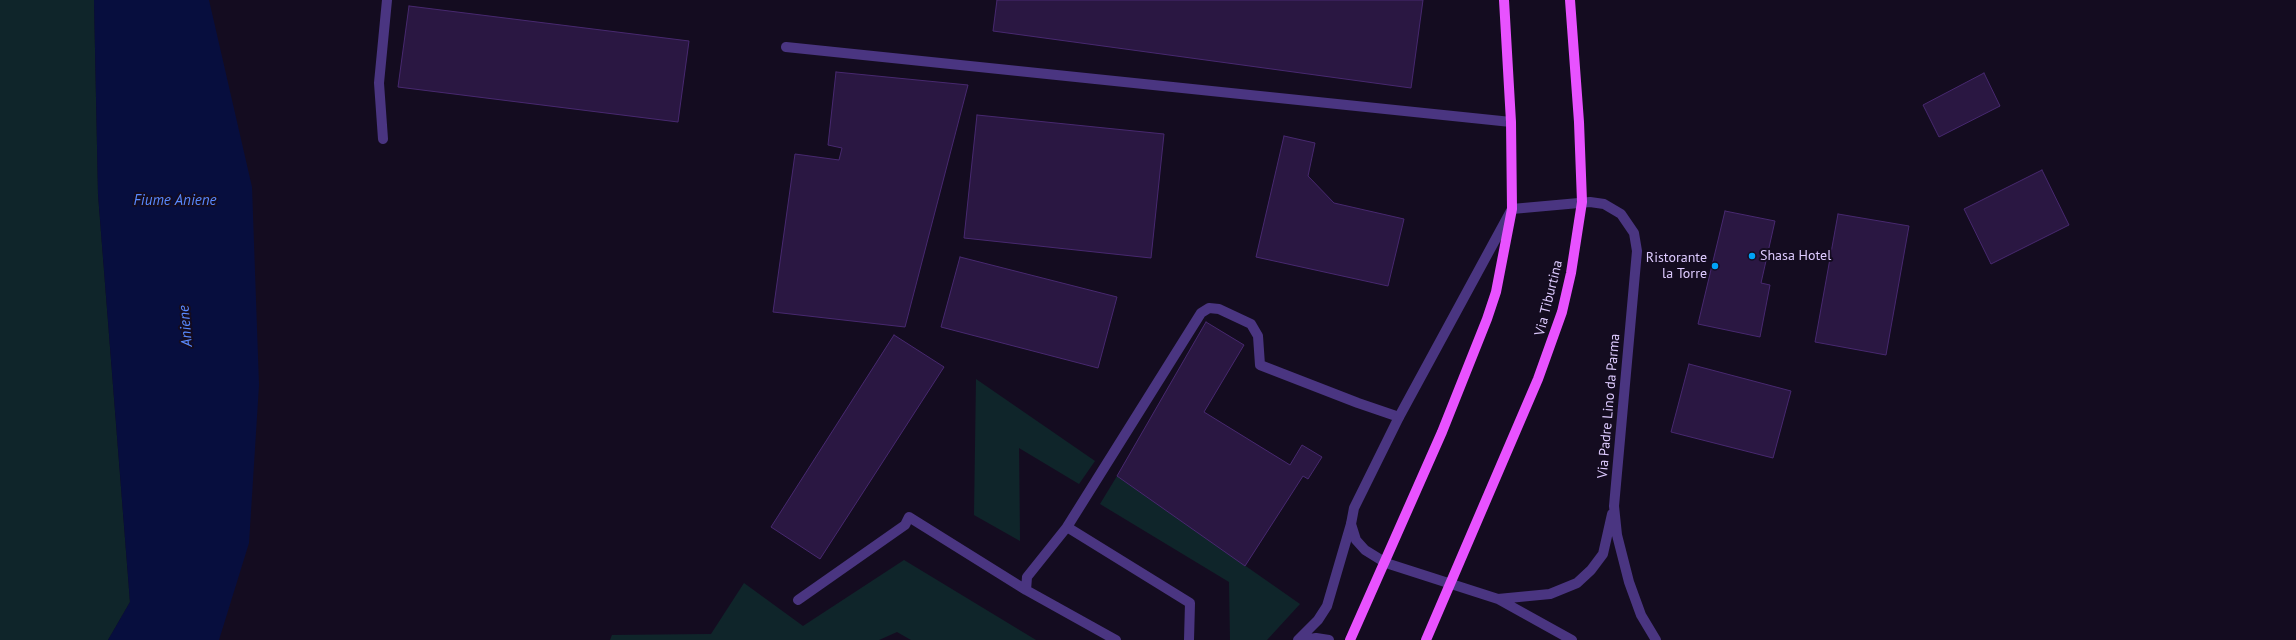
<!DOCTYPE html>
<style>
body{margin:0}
canvas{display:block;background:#140c20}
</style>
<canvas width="2296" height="640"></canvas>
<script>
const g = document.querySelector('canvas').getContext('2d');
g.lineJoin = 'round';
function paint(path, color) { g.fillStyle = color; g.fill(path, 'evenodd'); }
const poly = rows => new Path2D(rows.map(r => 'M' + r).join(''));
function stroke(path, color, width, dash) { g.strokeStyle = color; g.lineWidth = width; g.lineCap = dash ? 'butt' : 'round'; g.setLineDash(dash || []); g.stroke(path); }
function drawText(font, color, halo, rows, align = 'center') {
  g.font = font + ' "PT Sans",sans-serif'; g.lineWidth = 4; g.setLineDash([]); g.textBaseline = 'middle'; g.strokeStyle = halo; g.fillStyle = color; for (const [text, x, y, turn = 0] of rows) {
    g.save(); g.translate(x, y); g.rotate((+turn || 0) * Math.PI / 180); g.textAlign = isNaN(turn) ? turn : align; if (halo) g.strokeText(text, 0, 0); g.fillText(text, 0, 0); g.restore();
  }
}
const green = poly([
 [0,0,94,0,98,194,130,602,108,640,0,640],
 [976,379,1095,461,1079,484,1019,448,1020,541,974,515],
 [1117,476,1300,604,1267,640,1230,640,1229,582,1100,504],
 [904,560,1036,640,911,640,897,632,879,640,610,640,612,635,711,634,744,583,803,626]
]);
const water = poly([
 [94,0,209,0,252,187,259,385,249,543,219,640,108,640,130,602,98,194]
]);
const building = poly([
 [997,0,1423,0,1411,88,993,31,997,0],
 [409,6,689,41,678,122,398,87,409,6],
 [836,72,968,85,905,327,773,312,795,154,839,160,842,148,828,145,836,72],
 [1984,73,2000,106,1939,137,1923,105,1984,73],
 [977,115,1164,134,1151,258,964,238,977,115],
 [1284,136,1315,143,1308,176,1334,203,1404,219,1388,286,1256,257,1284,136],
 [2042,170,2069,225,1991,264,1964,209,2042,170],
 [1725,211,1775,221,1761,283,1770,285,1760,337,1698,324,1725,211],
 [1838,214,1909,226,1886,355,1815,342,1838,214],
 [960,257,1117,297,1098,368,941,327,960,257],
 [1206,322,1244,345,1204,412,1290,465,1302,445,1322,457,1308,479,1303,476,1245,566,1117,476,1206,322],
 [894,335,944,367,820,559,771,527,894,335],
 [1689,364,1791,391,1773,458,1671,432,1689,364]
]);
const lane = poly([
 [786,47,1511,122],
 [383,139,379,83,387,0],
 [1067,527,1201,313,1209,308,1219,309,1251,324,1258,336,1260,365,1358,403,1399,417],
 [798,600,905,525,909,517,1026,590],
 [1116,640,1026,590,1027,577,1067,527,1190,603,1189,640],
 [1298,640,1318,620,1327,606,1351,524],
 [1304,640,1316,638,1329,640]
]);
const street = poly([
 [1498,599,1550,594,1577,583,1591,570,1603,554,1612,514],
 [1572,640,1498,599,1386,563,1365,550,1356,540,1351,524,1354,508,1399,417,1512,209,1590,202,1604,204,1621,214,1634,233,1637,251,1614,506,1617,535,1629,582,1641,615,1656,640]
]);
const primary = poly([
 [1350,640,1442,432,1487,319,1496,292,1512,209,1511,122,1504,0],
 [1426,640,1538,379,1562,312,1571,273,1582,202,1579,122,1570,0]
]);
const markers = [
 [1752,256,4,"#00a2f6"],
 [1715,266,4,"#00a2f6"]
];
const poiNames = [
 ["Shasa Hotel",1760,256],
 ["Ristorante",1707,258,"right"],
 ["la Torre",1707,274,"right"]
];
const streetNames = [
 ["Via Tiburtina",1549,298,-76],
 ["Via Padre Lino da Parma",1609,406,-85]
];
const waterNames = [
 ["Fiume Aniene",175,201],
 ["Aniene",186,326,-95]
];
paint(green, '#0f252a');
paint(water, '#070e3e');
paint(building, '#2a1742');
stroke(building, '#47286f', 1);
stroke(lane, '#4a3581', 10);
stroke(street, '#4a3581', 10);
stroke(primary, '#e852ff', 10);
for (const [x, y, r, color] of markers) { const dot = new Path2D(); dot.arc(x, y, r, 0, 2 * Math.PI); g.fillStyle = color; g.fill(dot); stroke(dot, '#140c20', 1.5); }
drawText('14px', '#decbff', '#140c20', poiNames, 'left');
drawText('14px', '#decbff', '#140c20', streetNames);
drawText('italic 15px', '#598aff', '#140c20', waterNames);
</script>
